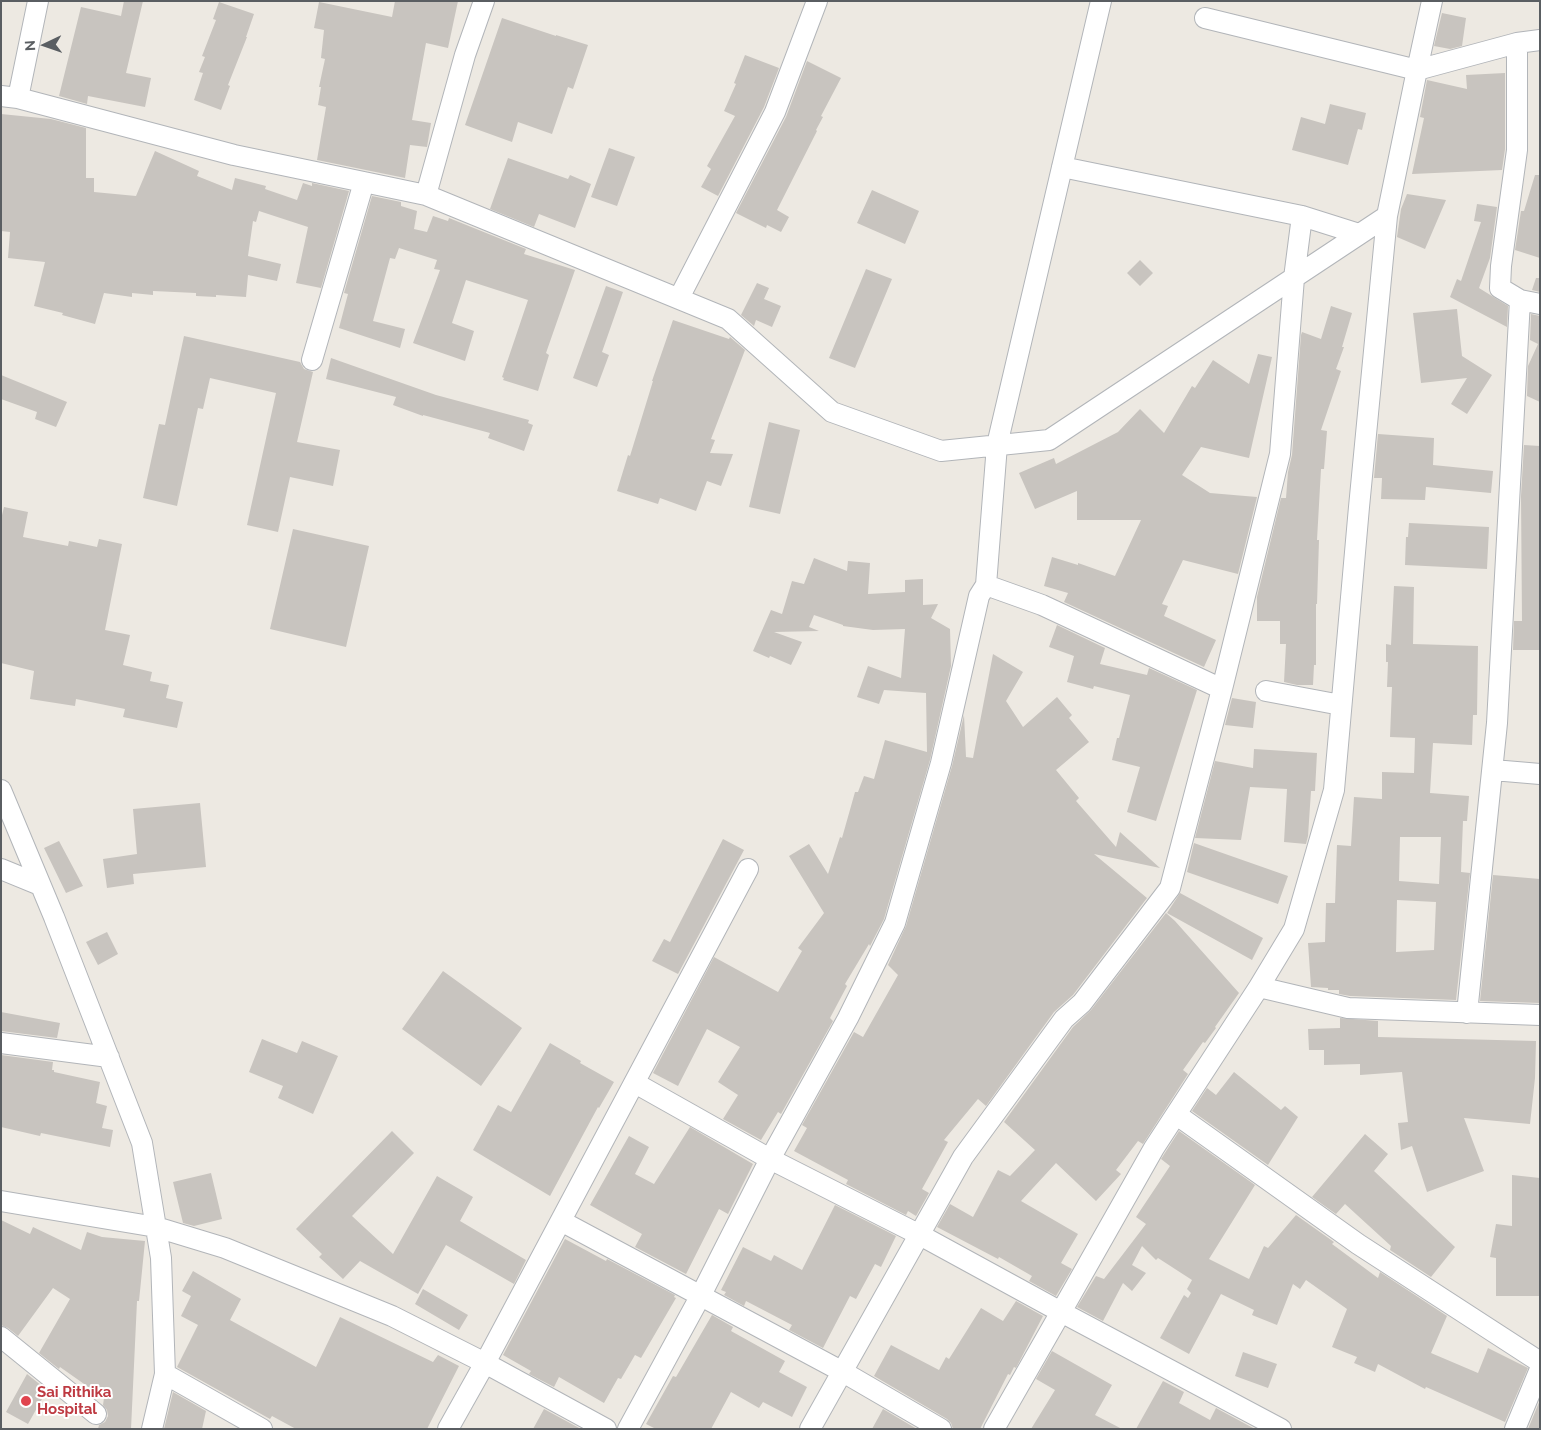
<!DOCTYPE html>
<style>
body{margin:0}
#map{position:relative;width:1541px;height:1430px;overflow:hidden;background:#ede9e2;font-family:Raleway,sans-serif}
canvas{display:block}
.frame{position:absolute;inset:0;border:2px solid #5a5e62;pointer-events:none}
.north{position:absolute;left:20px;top:20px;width:50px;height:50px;-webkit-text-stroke:4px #fff;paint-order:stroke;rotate:267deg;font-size:14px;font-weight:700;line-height:20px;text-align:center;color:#5a5e62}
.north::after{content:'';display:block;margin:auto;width:18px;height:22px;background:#5a5e62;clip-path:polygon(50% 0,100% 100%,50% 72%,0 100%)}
</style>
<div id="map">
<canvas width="1541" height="1430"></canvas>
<div class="frame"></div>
<div class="north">N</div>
</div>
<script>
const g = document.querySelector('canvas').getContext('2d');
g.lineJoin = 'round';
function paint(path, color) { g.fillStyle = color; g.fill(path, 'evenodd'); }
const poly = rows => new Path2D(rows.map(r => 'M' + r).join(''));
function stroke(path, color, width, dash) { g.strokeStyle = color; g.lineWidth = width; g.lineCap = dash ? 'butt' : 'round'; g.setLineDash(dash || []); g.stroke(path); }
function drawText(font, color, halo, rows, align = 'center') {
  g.font = font + ' Raleway,sans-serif'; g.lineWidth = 4; g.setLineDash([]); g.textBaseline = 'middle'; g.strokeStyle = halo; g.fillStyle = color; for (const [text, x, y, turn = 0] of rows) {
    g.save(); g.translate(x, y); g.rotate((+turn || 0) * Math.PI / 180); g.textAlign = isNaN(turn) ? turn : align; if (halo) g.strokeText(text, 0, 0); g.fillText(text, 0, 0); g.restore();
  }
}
const building = poly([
 [124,1,143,1,126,73,151,78,145,107,88,96,87,104,59,96,81,7,121,16],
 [395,1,458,1,448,48,426,43,412,120,431,123,427,147,410,145,405,178,317,160,326,107,318,105,321,87,319,87,325,59,321,58,324,30,314,28,319,2,392,17],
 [219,2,254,14,246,37,247,37,228,85,230,86,221,110,194,100,203,73,199,72,205,57,202,56,216,20,213,19],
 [1442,13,1466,18,1462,46,1450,49,1434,46],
 [502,18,556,36,556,35,588,45,573,89,568,87,552,134,518,122,512,142,465,125],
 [745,55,779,68,764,107,718,196,701,187,711,169,707,166,735,116,724,111,736,84,734,83],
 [807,61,841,78,821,116,823,117,816,130,817,131,777,210,789,217,781,232,767,225,766,228,736,213,786,117],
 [1505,73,1505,149,1502,170,1412,174,1424,118,1420,117,1427,80,1467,89,1466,75],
 [1330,104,1366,113,1362,130,1358,129,1348,165,1292,150,1301,117,1325,124],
 [1,114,51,119,86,128,86,178,94,178,94,192,136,196,155,151,199,171,197,176,232,190,235,178,266,186,265,189,297,200,303,183,312,186,312,183,349,191,321,288,296,283,308,227,259,211,256,222,253,221,248,256,281,264,277,281,248,275,246,297,216,295,216,297,196,296,196,293,153,291,153,295,132,293,132,297,104,293,95,324,62,315,63,313,34,306,45,262,8,258,10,232,1,231],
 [609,148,635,157,617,206,591,197],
 [508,158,568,179,570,175,591,184,575,228,539,214,534,227,490,209],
 [1535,175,1540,175,1540,258,1515,250,1521,211,1524,211],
 [872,190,919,211,905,244,857,223],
 [1407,194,1446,200,1425,249,1397,237,1401,209],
 [372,196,401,202,401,206,417,211,414,229,427,232,433,216,448,221,449,218,526,249,524,254,575,270,546,353,549,355,538,391,503,380,504,378,502,377,528,300,466,280,452,323,474,331,465,361,413,343,440,270,434,269,437,260,399,248,395,259,390,258,373,321,405,329,400,348,339,328,348,294,344,293],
 [1477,204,1497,207,1490,258,1479,288,1508,306,1507,327,1450,297,1457,279,1461,281,1481,222,1474,221],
 [1140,260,1153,273,1140,286,1127,273],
 [866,269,892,279,855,368,829,358],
 [1536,278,1540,278,1540,292,1532,290],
 [757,283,769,288,764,299,781,306,772,327,756,320,754,326,741,315],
 [606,286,623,292,602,352,609,355,597,387,573,378],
 [1331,306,1352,313,1342,347,1344,347,1336,369,1341,371,1321,430,1327,431,1324,469,1321,469,1317,540,1319,540,1317,604,1316,604,1316,665,1314,665,1313,685,1297,685,1284,682,1286,644,1280,644,1280,621,1257,621,1257,597,1281,498,1286,498,1288,472,1292,455,1301,335,1302,332,1321,339],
 [1457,309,1462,356,1492,375,1467,414,1451,404,1467,378,1421,383,1413,313],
 [1531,314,1540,316,1540,402,1527,396,1528,366,1538,344,1530,340],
 [673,320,729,339,730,337,745,350,711,439,715,440,710,453,733,454,721,486,707,481,696,511,660,498,658,504,617,491,628,455,630,456,653,381,652,381],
 [184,336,300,362,304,369,313,372,297,442,340,450,333,486,290,477,278,532,247,525,276,393,210,378,203,409,198,408,177,506,143,498,159,424,165,425],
 [1258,354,1272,357,1249,458,1201,447,1182,475,1210,493,1257,497,1238,574,1183,560,1162,604,1168,606,1164,616,1216,640,1204,667,1064,602,1068,593,1044,586,1052,557,1078,565,1078,563,1115,576,1141,520,1077,520,1077,491,1035,509,1019,473,1054,458,1056,464,1118,432,1140,409,1164,433,1192,386,1195,388,1213,360,1249,384],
 [331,358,436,395,529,420,528,423,533,425,524,451,488,438,490,433,423,415,423,416,393,405,396,397,326,379],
 [1,375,67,402,56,427,35,419,37,412,1,399],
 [769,422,800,430,780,514,749,507],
 [1378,434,1434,438,1433,465,1493,471,1491,493,1426,487,1425,500,1381,499,1382,478,1374,478],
 [1524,445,1540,446,1540,650,1513,650,1514,621,1522,621,1521,496],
 [4,507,28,512,23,537,68,546,69,541,97,547,99,539,122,544,105,630,130,635,123,665,152,672,150,681,169,685,166,698,183,702,177,728,123,717,125,709,76,699,75,706,30,699,34,671,1,663,1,519],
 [1409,523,1489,527,1487,569,1405,565,1406,537,1408,537],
 [293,529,369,546,346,647,270,629],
 [814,558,847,571,848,561,870,563,868,594,905,592,905,580,923,579,923,605,938,604,931,618,950,629,951,666,930,760,884,919,870,946,869,944,845,984,847,986,830,1018,833,1021,781,1114,778,1112,761,1140,723,1119,738,1095,718,1082,740,1047,707,1029,678,1086,653,1073,714,957,778,992,802,951,798,948,824,913,789,856,809,844,828,874,840,837,842,838,855,792,858,792,864,776,874,779,885,740,927,752,926,693,884,690,879,704,857,697,868,666,901,678,905,629,873,630,843,626,843,625,814,615,809,627,819,631,774,632,802,642,791,665,770,656,769,658,753,651,771,610,782,614,792,581,804,584],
 [1394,586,1414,587,1413,644,1478,646,1477,715,1473,715,1472,745,1433,743,1430,793,1469,796,1467,821,1463,821,1461,872,1470,873,1456,1000,1350,996,1339,994,1339,990,1328,990,1328,988,1311,987,1308,943,1325,942,1326,903,1335,903,1337,845,1351,846,1354,797,1382,799,1382,772,1414,773,1415,738,1390,737,1392,687,1387,687,1388,662,1386,662,1386,644,1391,645],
 [1400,837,1441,837,1439,884,1399,881],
 [1397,900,1436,902,1434,950,1396,952],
 [1057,625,1105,648,1100,664,1147,675,1149,668,1197,690,1156,821,1127,812,1140,767,1112,760,1117,738,1119,738,1130,695,1094,686,1093,689,1067,682,1074,656,1049,647],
 [993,654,1023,672,1006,701,1023,727,1057,697,1072,715,1069,718,1089,742,1056,770,1079,798,1076,801,1116,847,1120,832,1160,868,1094,854,1147,898,1073,995,1054,1012,986,1106,978,1099,944,1140,948,1142,922,1189,929,1193,916,1216,908,1211,906,1215,846,1184,848,1180,794,1151,807,1128,802,1125,854,1032,863,1037,898,975,888,965,906,926,952,766,964,715,966,757,973,758],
 [1232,698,1256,702,1253,728,1225,725],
 [1254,749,1317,753,1315,791,1311,791,1308,836,1306,844,1284,842,1287,789,1250,787,1241,840,1195,838,1215,761,1253,768],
 [200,803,206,867,133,874,134,884,107,888,103,859,137,854,133,809],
 [723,839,744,850,678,974,652,961,664,939,670,942],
 [59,841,83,886,66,893,44,848],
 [1194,843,1288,876,1278,904,1187,872],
 [1493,875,1540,879,1540,1003,1480,1001],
 [1180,893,1263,938,1252,960,1167,913],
 [1166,913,1175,921,1239,993,1215,1027,1216,1028,1205,1043,1203,1042,1183,1070,1188,1074,1143,1144,1138,1141,1116,1170,1121,1174,1096,1201,1056,1163,1021,1201,1078,1234,1061,1263,1072,1269,1056,1296,1029,1281,1032,1276,999,1257,998,1259,937,1227,950,1204,973,1217,998,1170,1010,1176,1035,1150,1004,1122,1073,1027,1091,1010],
 [107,932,118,954,98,965,86,942],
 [443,971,522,1028,481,1086,402,1029],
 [1,1012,60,1023,57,1038,1,1031],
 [1340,1018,1378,1021,1378,1037,1536,1041,1535,1078,1530,1124,1464,1118,1484,1171,1427,1192,1412,1146,1401,1150,1398,1123,1408,1122,1402,1072,1360,1075,1360,1064,1324,1065,1324,1050,1309,1050,1308,1029,1340,1028],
 [262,1039,297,1053,302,1041,338,1056,313,1114,278,1098,283,1086,249,1072],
 [550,1043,581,1061,580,1063,614,1082,599,1108,598,1107,550,1196,473,1150,498,1105,511,1112],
 [1,1055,53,1062,52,1070,54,1070,54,1072,100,1082,96,1103,107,1106,102,1128,113,1130,110,1147,41,1133,40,1136,1,1127],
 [1234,1072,1281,1110,1285,1106,1298,1117,1268,1165,1192,1111,1207,1088,1216,1095],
 [690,1127,753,1164,728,1214,719,1209,686,1274,635,1247,642,1234,590,1205,629,1136,649,1147,635,1174,654,1184],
 [392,1131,414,1153,352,1216,393,1254,437,1176,473,1197,460,1221,526,1260,514,1284,446,1245,418,1294,360,1261,343,1279,319,1257,322,1254,296,1229],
 [1179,1131,1255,1185,1209,1259,1249,1279,1264,1246,1268,1248,1296,1215,1334,1242,1332,1244,1378,1278,1380,1272,1447,1316,1431,1353,1478,1373,1488,1348,1528,1368,1505,1422,1426,1387,1425,1389,1378,1364,1375,1372,1354,1363,1357,1357,1332,1347,1347,1309,1306,1280,1300,1289,1293,1284,1277,1325,1252,1315,1254,1310,1221,1294,1189,1354,1160,1338,1184,1295,1188,1298,1191,1293,1187,1289,1192,1280,1158,1258,1156,1260,1142,1246,1132,1265,1146,1273,1132,1291,1123,1283,1103,1321,1077,1307,1096,1276,1104,1279,1146,1224,1136,1217,1170,1166,1161,1159],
 [1365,1134,1388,1154,1374,1171,1455,1247,1431,1277,1390,1250,1391,1246,1345,1204,1336,1214,1312,1197],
 [211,1173,222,1219,194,1226,183,1223,173,1182],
 [1512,1175,1540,1178,1540,1296,1496,1296,1496,1258,1490,1257,1496,1224,1512,1226],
 [835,1205,896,1236,881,1267,875,1264,856,1299,850,1296,823,1348,789,1330,792,1325,746,1301,744,1306,724,1295,726,1292,721,1290,743,1247,771,1261,774,1255,802,1270],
 [1,1220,30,1234,33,1227,81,1250,87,1232,102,1237,145,1241,139,1301,137,1301,131,1429,98,1429,99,1425,105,1422,108,1416,107,1410,103,1405,104,1398,60,1367,59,1369,39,1353,70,1299,53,1288,18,1336,8,1328,1,1325],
 [565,1239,606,1261,607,1259,675,1295,674,1297,676,1298,641,1358,635,1355,621,1379,618,1378,604,1403,559,1377,554,1387,529,1374,531,1371,503,1355],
 [193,1271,241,1299,230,1320,316,1367,340,1317,433,1362,438,1355,459,1366,427,1429,296,1429,272,1416,270,1419,177,1367,198,1325,181,1316,191,1296,182,1291],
 [423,1289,468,1315,459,1330,415,1304],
 [1016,1301,1043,1316,1016,1368,1014,1367,1010,1375,1008,1374,980,1429,953,1429,951,1423,947,1419,874,1376,891,1345,939,1370,946,1357,949,1359,981,1308,1003,1321],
 [712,1315,733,1327,731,1331,785,1361,779,1372,807,1387,792,1417,763,1402,759,1408,731,1392,711,1429,656,1429,646,1424,673,1376,676,1377],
 [1052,1351,1112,1385,1095,1415,1122,1429,1031,1429,1055,1390,1036,1379],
 [1243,1352,1277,1364,1268,1388,1235,1376],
 [27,1374,47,1390,28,1424,6,1412],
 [1163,1381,1184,1392,1179,1403,1210,1420,1216,1408,1255,1429,1136,1429],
 [173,1392,206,1411,202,1429,164,1429],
 [1540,1400,1540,1429,1528,1429],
 [544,1409,581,1429,533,1429],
 [883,1409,917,1429,872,1429]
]);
const street = poly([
 [484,1,465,55,426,195,728,319,832,412,941,451,1049,440,1387,216],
 [1205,18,1417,70,1432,1],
 [1540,40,1517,43,1417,70,1387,216,1359,507,1334,790,1294,929,1259,987,1348,1008,1540,1015],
 [1517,43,1517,150,1501,266,1500,288,1520,300,1540,304],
 [1,96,18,98,234,155,426,195],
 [18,98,38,1],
 [1062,167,1302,216,1359,234],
 [679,298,775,112,817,1],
 [312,360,364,182],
 [986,585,1042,605,1222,689],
 [1266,691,1341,705],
 [1493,770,1540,774],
 [1,790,54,917,142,1143,161,1258,165,1374,152,1429],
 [1,869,40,885],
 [1467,1013,1497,723,1520,300],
 [1,1043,109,1057],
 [635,1083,770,1159,920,1235,1061,1312,1154,1148,1259,987],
 [1177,1115,1358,1244,1540,1362],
 [1,1201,156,1227,225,1248,392,1316,485,1363,448,1429],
 [561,1221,843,1372,941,1429],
 [1,1337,96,1414],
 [165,1374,262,1429],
 [606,1429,485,1363,748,869],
 [628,1429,701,1295,770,1159,848,1018,895,923,941,763,979,596,986,585,997,445,1101,1],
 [810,1429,963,1157,1064,1019,1082,1003,1170,888,1222,689,1280,454,1294,278,1302,216],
 [994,1429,1061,1312,1281,1429],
 [1515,1429,1540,1369]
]);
const markers = [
 [26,1401,6,"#e0444e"]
];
const healthNames = [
 ["Sai Rithika",37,1392],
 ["Hospital",37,1409]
];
paint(building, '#c8c4bf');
stroke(street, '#b2b5b9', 22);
stroke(street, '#fff', 20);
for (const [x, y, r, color] of markers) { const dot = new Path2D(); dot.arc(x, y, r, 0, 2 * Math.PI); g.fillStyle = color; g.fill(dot); stroke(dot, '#fff', 2); }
drawText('bold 15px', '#be3a42', '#fff', healthNames, 'left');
</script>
